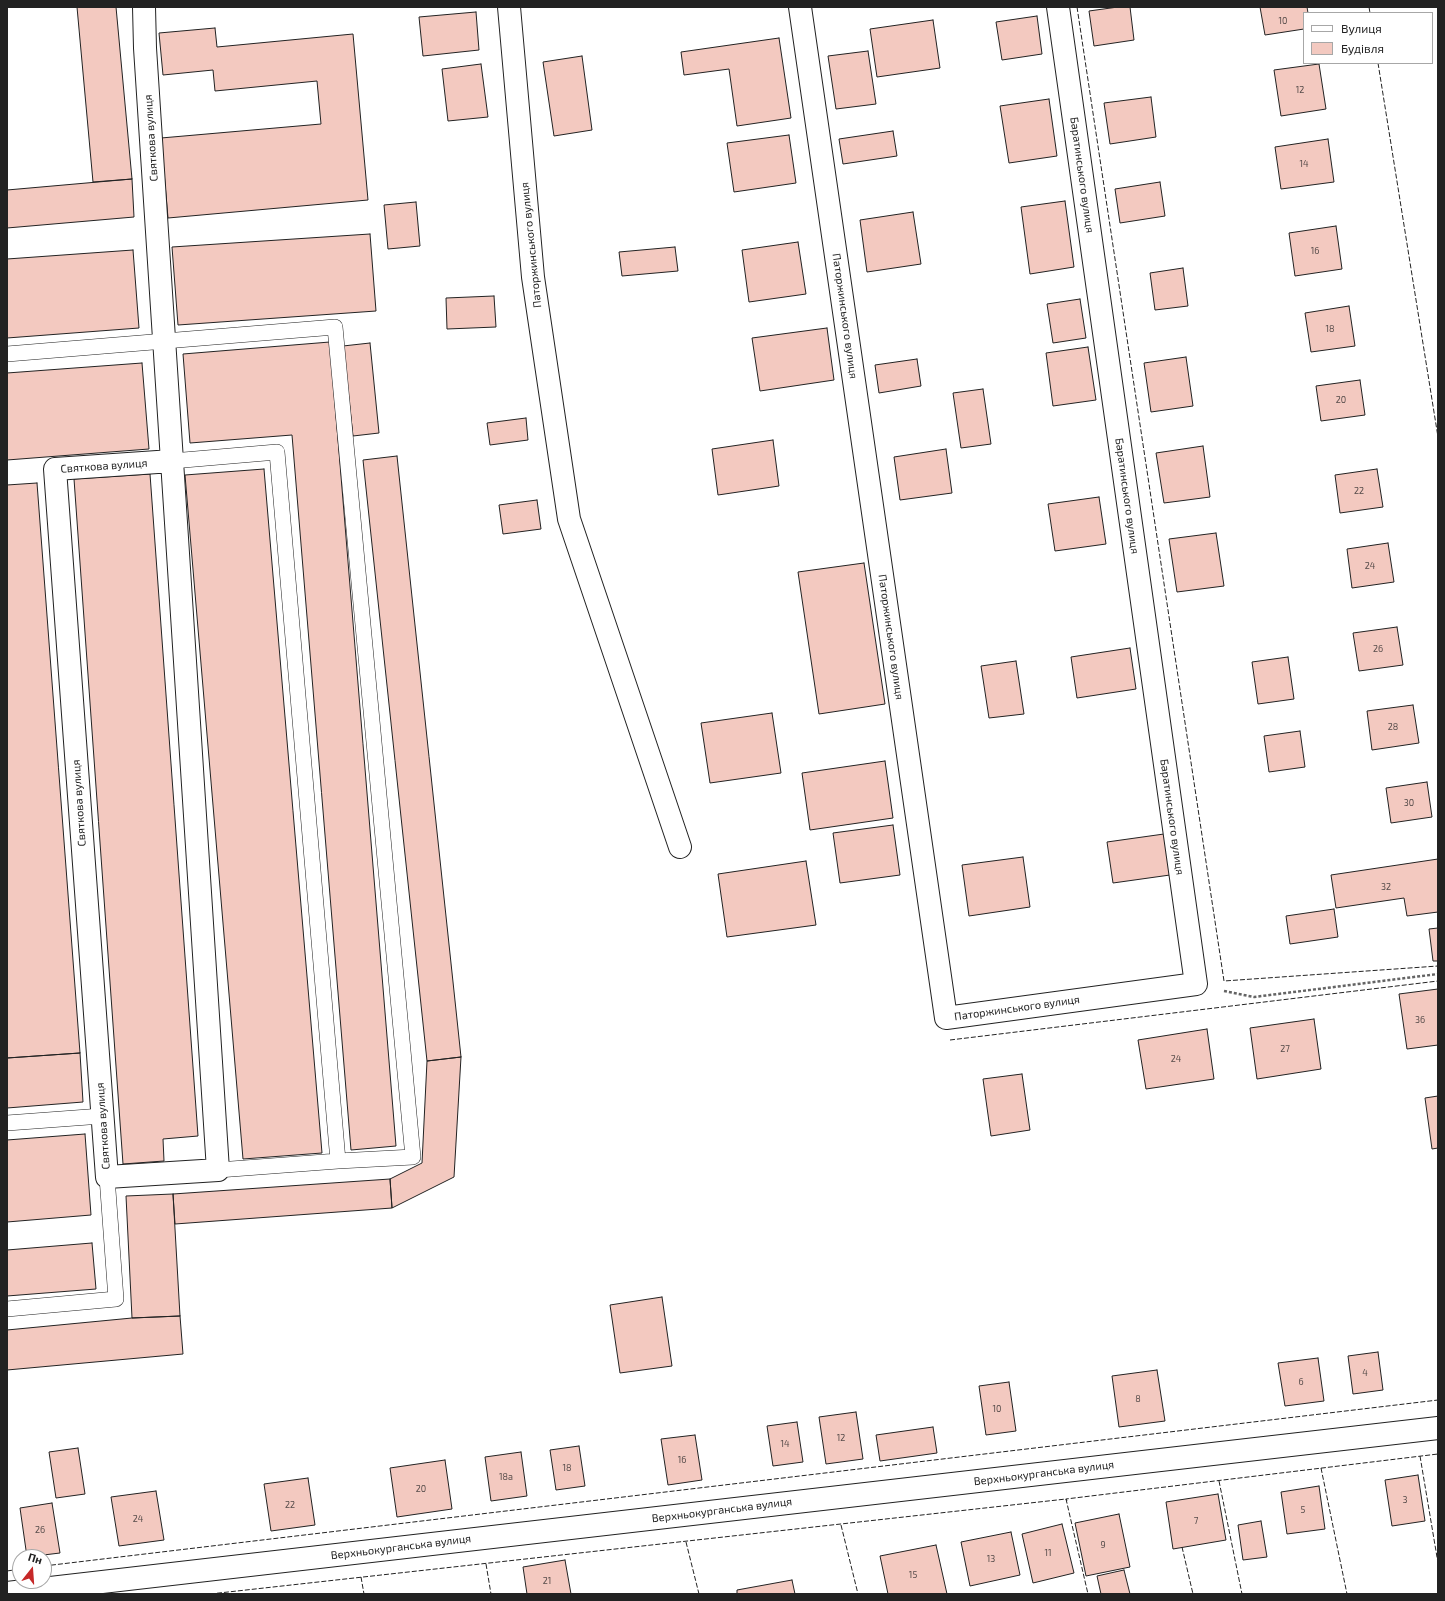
<!DOCTYPE html>
<meta charset="utf-8">
<style>
body{margin:0}
#map{position:relative;width:1445px;height:1601px;overflow:hidden;background:#fff;font-family:"Exo 2",sans-serif}
canvas{display:block}
.frame{position:absolute;inset:0;border:8px solid #222;pointer-events:none}
.legend{position:absolute;left:1303px;top:12px;width:130px;height:52px;box-sizing:border-box;background:#fff;border:1px solid #a7a7a7;margin:0;padding:5px 7px;list-style:none;font-size:12px;color:#222}
.legend li{display:flex;align-items:center;gap:8px;height:20px}
.legend b{width:20px;border:1px solid #a7a7a7}
.north{position:absolute;left:12px;top:1549px;width:40px;height:40px;box-sizing:border-box;background:#fff;border:1px solid #a7a7a7;border-radius:50%;rotate:17deg;font-size:11px;font-weight:700;line-height:16px;text-align:center;color:#222}
.north::after{content:'';display:block;margin:auto;width:14px;height:18px;background:#c62828;clip-path:polygon(50% 0,100% 100%,50% 72%,0 100%)}
</style>
<div id="map">
<canvas width="1445" height="1601"></canvas>
<div class="frame"></div>
<ul class="legend">
<li><b style="height:5px;background:#fff"></b>Вулиця</li>
<li><b style="height:11px;background:#f3c9c0"></b>Будівля</li>
</ul>
<div class="north">Пн</div>
</div>
<script>
const g = document.querySelector('canvas').getContext('2d');
g.lineJoin = 'round';
function paint(path, color) { g.fillStyle = color; g.fill(path, 'evenodd'); }
const poly = rows => new Path2D(rows.map(r => 'M' + r).join(''));
function stroke(path, color, width, dash) { g.strokeStyle = color; g.lineWidth = width; g.lineCap = dash ? 'butt' : 'round'; g.setLineDash(dash || []); g.stroke(path); }
function drawText(font, color, halo, rows, align = 'center') {
  g.font = font + ' "Exo 2",sans-serif'; g.lineWidth = 3; g.setLineDash([]); g.textBaseline = 'middle'; g.strokeStyle = halo; g.fillStyle = color; for (const [text, x, y, turn = 0] of rows) {
    g.save(); g.translate(x, y); g.rotate((+turn || 0) * Math.PI / 180); g.textAlign = isNaN(turn) ? turn : align; if (halo) g.strokeText(text, 0, 0); g.fillText(text, 0, 0); g.restore();
  }
}
const building = poly([
 [77,7,116,7,132,179,93,182,77,7],
 [1118,7,1130,7,1134,40,1094,46,1089,11,1118,7],
 [1260,7,1307,7,1308,13,1304,13,1304,29,1265,35,1260,7],
 [476,12,479,50,423,56,419,17,476,12],
 [1037,16,1042,54,1002,60,996,22,1037,16],
 [933,20,940,68,877,77,870,29,933,20],
 [215,28,217,47,353,34,368,200,168,218,161,138,321,124,317,81,215,91,213,70,163,75,159,33,215,28],
 [779,38,791,118,737,126,729,69,684,75,681,52,779,38],
 [868,51,876,104,836,109,828,56,868,51],
 [582,56,592,130,554,136,543,62,582,56],
 [481,64,488,117,448,121,442,69,481,64],
 [1319,64,1326,109,1281,116,1274,70,1319,64],
 [1151,97,1156,137,1110,144,1104,103,1151,97],
 [1049,99,1057,156,1009,163,1000,106,1049,99],
 [893,131,897,156,843,164,839,139,893,131],
 [789,135,796,183,734,192,727,143,789,135],
 [1328,139,1334,182,1281,189,1275,147,1328,139],
 [132,179,134,217,7,228,7,190,132,179],
 [1160,182,1165,216,1120,223,1115,189,1160,182],
 [1065,201,1074,267,1030,274,1021,207,1065,201],
 [416,202,420,246,388,249,384,205,416,202],
 [913,212,921,264,867,272,860,220,913,212],
 [1336,226,1342,269,1295,276,1289,233,1336,226],
 [370,234,376,311,178,325,172,247,370,234],
 [798,242,806,294,749,302,742,250,798,242],
 [675,247,678,271,622,276,619,252,675,247],
 [133,250,139,328,7,338,7,259,133,250],
 [1183,268,1188,306,1155,310,1150,273,1183,268],
 [494,296,496,327,447,329,446,298,494,296],
 [1080,299,1086,338,1053,343,1047,304,1080,299],
 [1349,306,1355,346,1311,352,1305,313,1349,306],
 [827,328,834,380,760,391,752,338,827,328],
 [330,342,396,1146,351,1150,292,435,190,443,183,354,330,342],
 [370,343,379,433,353,436,343,346,370,343],
 [1088,347,1096,400,1053,406,1046,353,1088,347],
 [1186,357,1193,406,1151,412,1144,363,1186,357],
 [917,359,921,386,879,393,875,365,917,359],
 [142,363,149,449,7,460,7,373,142,363],
 [1360,380,1365,415,1321,421,1316,386,1360,380],
 [983,389,991,444,961,448,953,393,983,389],
 [526,418,528,440,490,445,487,423,526,418],
 [773,440,779,486,718,495,712,449,773,440],
 [1203,446,1210,497,1164,503,1156,453,1203,446],
 [946,449,952,493,900,500,894,457,946,449],
 [397,456,461,1057,427,1061,363,460,397,456],
 [264,469,322,1153,243,1159,185,475,264,469],
 [1377,469,1383,507,1340,513,1335,475,1377,469],
 [150,474,198,1136,163,1139,164,1161,123,1164,74,479,150,474],
 [37,483,80,1053,7,1058,7,485,37,483],
 [1099,497,1106,544,1055,551,1048,504,1099,497],
 [537,500,541,529,503,534,499,505,537,500],
 [1216,533,1224,586,1177,592,1169,539,1216,533],
 [1388,543,1394,582,1352,588,1347,549,1388,543],
 [864,563,885,704,819,714,798,572,864,563],
 [1397,627,1403,665,1359,671,1353,633,1397,627],
 [1130,648,1136,689,1077,698,1071,657,1130,648],
 [1288,657,1294,699,1258,704,1252,662,1288,657],
 [1016,661,1024,714,989,718,981,666,1016,661],
 [1413,705,1419,743,1372,750,1367,711,1413,705],
 [772,713,781,773,710,783,701,723,772,713],
 [1300,731,1305,767,1269,772,1264,736,1300,731],
 [885,761,893,818,810,830,802,773,885,761],
 [1427,782,1432,817,1391,823,1386,788,1427,782],
 [893,825,900,875,840,883,833,833,893,825],
 [1164,834,1170,875,1113,883,1107,842,1164,834],
 [1023,857,1030,907,969,916,962,865,1023,857],
 [1438,859,1438,912,1407,916,1404,898,1336,908,1331,875,1438,859],
 [806,861,816,925,727,937,718,874,806,861],
 [1334,909,1338,937,1290,944,1286,916,1334,909],
 [1438,928,1438,961,1433,961,1429,929,1438,928],
 [1438,989,1438,1045,1407,1049,1399,994,1438,989],
 [1314,1019,1321,1069,1257,1079,1250,1028,1314,1019],
 [1207,1029,1214,1079,1146,1089,1138,1040,1207,1029],
 [80,1053,83,1102,7,1108,7,1058,80,1053],
 [461,1057,454,1177,392,1208,390,1179,422,1163,427,1061,461,1057],
 [1022,1074,1030,1130,991,1136,983,1079,1022,1074],
 [1438,1096,1438,1148,1432,1149,1425,1098,1438,1096],
 [85,1134,91,1215,7,1222,7,1140,85,1134],
 [390,1179,392,1208,175,1224,173,1194,390,1179],
 [173,1194,180,1316,132,1318,126,1196,173,1194],
 [92,1243,96,1289,7,1296,7,1250,92,1243],
 [662,1297,672,1366,620,1373,610,1305,662,1297],
 [180,1316,183,1354,7,1370,7,1330,132,1318,180,1316],
 [1378,1352,1383,1390,1353,1394,1348,1356,1378,1352],
 [1318,1358,1324,1401,1285,1406,1278,1363,1318,1358],
 [1157,1370,1165,1421,1119,1427,1112,1376,1157,1370],
 [1009,1382,1016,1431,986,1435,979,1386,1009,1382],
 [856,1412,863,1459,826,1464,819,1417,856,1412],
 [797,1422,803,1462,773,1466,767,1426,797,1422],
 [933,1427,937,1453,880,1461,876,1435,933,1427],
 [695,1435,702,1480,668,1485,661,1439,695,1435],
 [579,1446,585,1486,556,1490,550,1450,579,1446],
 [78,1448,85,1494,56,1498,49,1452,78,1448],
 [521,1452,527,1496,491,1501,485,1457,521,1452],
 [445,1460,452,1509,397,1517,390,1468,445,1460],
 [1418,1475,1425,1521,1392,1526,1385,1480,1418,1475],
 [308,1478,315,1525,271,1531,264,1484,308,1478],
 [1319,1486,1325,1529,1287,1534,1281,1492,1319,1486],
 [156,1491,164,1540,119,1546,111,1497,156,1491],
 [1218,1494,1226,1540,1173,1549,1166,1502,1218,1494],
 [52,1503,60,1553,27,1557,20,1508,52,1503],
 [1119,1514,1130,1567,1086,1576,1075,1523,1119,1514],
 [1261,1521,1267,1557,1243,1560,1238,1525,1261,1521],
 [1062,1524,1074,1573,1033,1583,1022,1534,1062,1524],
 [1011,1532,1020,1575,970,1586,961,1542,1011,1532],
 [936,1545,947,1594,888,1594,880,1556,936,1545],
 [565,1560,571,1594,527,1594,523,1567,565,1560],
 [1124,1570,1130,1594,1101,1594,1097,1576,1124,1570],
 [792,1580,795,1594,737,1594,737,1590,792,1580]
]);
const path = poly([
 [1224,991,1254,997,1438,974]
]);
const lane = poly([
 [7,354,335,327,413,1157,338,1161],
 [172,461,277,452,338,1161,218,1170],
 [7,1123,102,1116],
 [7,1309,116,1299,107,1177]
]);
const street = poly([
 [144,7,145,48,172,461,218,1170,107,1177,55,469,172,461],
 [509,7,533,277,569,519,680,847],
 [800,7,946,1018,1196,984,1058,7],
 [7,1593,1438,1428]
]);
const fence = poly([
 [1077,7,1224,981,1438,966],
 [1369,7,1370,13],
 [1378,63,1438,437],
 [950,1040,1438,981],
 [1420,1456,1438,1563],
 [1321,1468,1347,1594],
 [1219,1481,1242,1594],
 [1067,1501,1066,1499,1438,1454],
 [841,1525,858,1594],
 [686,1542,699,1594],
 [1182,1547,1193,1594],
 [486,1564,491,1594],
 [44,1566,1438,1400],
 [7,1571,20,1569],
 [361,1577,364,1594],
 [210,1594,1066,1499,1088,1594]
]);
const numberNames = [
 ["10",1283,21],
 ["12",1300,90],
 ["14",1304,164],
 ["16",1315,251],
 ["18",1330,329],
 ["20",1341,400],
 ["22",1359,491],
 ["24",1370,566],
 ["26",1378,649],
 ["28",1393,727],
 ["30",1409,803],
 ["32",1386,887],
 ["36",1420,1020],
 ["27",1285,1049],
 ["24",1176,1059],
 ["4",1365,1373],
 ["6",1301,1382],
 ["8",1138,1399],
 ["10",997,1409],
 ["12",841,1438],
 ["14",785,1444],
 ["16",682,1460],
 ["18",567,1468],
 ["18а",506,1477],
 ["20",421,1489],
 ["3",1405,1500],
 ["22",290,1505],
 ["5",1303,1510],
 ["24",138,1519],
 ["7",1196,1521],
 ["26",40,1530],
 ["9",1103,1545],
 ["11",1048,1553],
 ["13",991,1559],
 ["15",913,1575],
 ["21",547,1581]
];
const streetNames = [
 ["Святкова вулиця",151,138,-94],
 ["Баратинського вулиця",1082,175,82],
 ["Паторжинського вулиця",531,245,-96],
 ["Паторжинського вулиця",845,316,82],
 ["Святкова вулиця",104,466,-4],
 ["Баратинського вулиця",1127,496,82],
 ["Паторжинського вулиця",891,637,82],
 ["Святкова вулиця",79,803,-94],
 ["Баратинського вулиця",1172,817,82],
 ["Паторжинського вулиця",1017,1008,-8],
 ["Святкова вулиця",103,1126,-94],
 ["Верхньокурганська вулиця",1044,1473,-7],
 ["Верхньокурганська вулиця",722,1510,-7],
 ["Верхньокурганська вулиця",401,1547,-7]
];
paint(building, '#f3c9c0');
stroke(building, '#222', 1);
stroke(lane, '#222', 16);
stroke(street, '#222', 24);
stroke(path, '#646464', 2.5, [3, 2]);
stroke(lane, '#fff', 15);
stroke(street, '#fff', 22);
stroke(fence, '#222', 1, [5, 2]);
drawText('9px', '#564c4a', null, numberNames);
drawText('11px', '#222', '#fff', streetNames);
</script>
